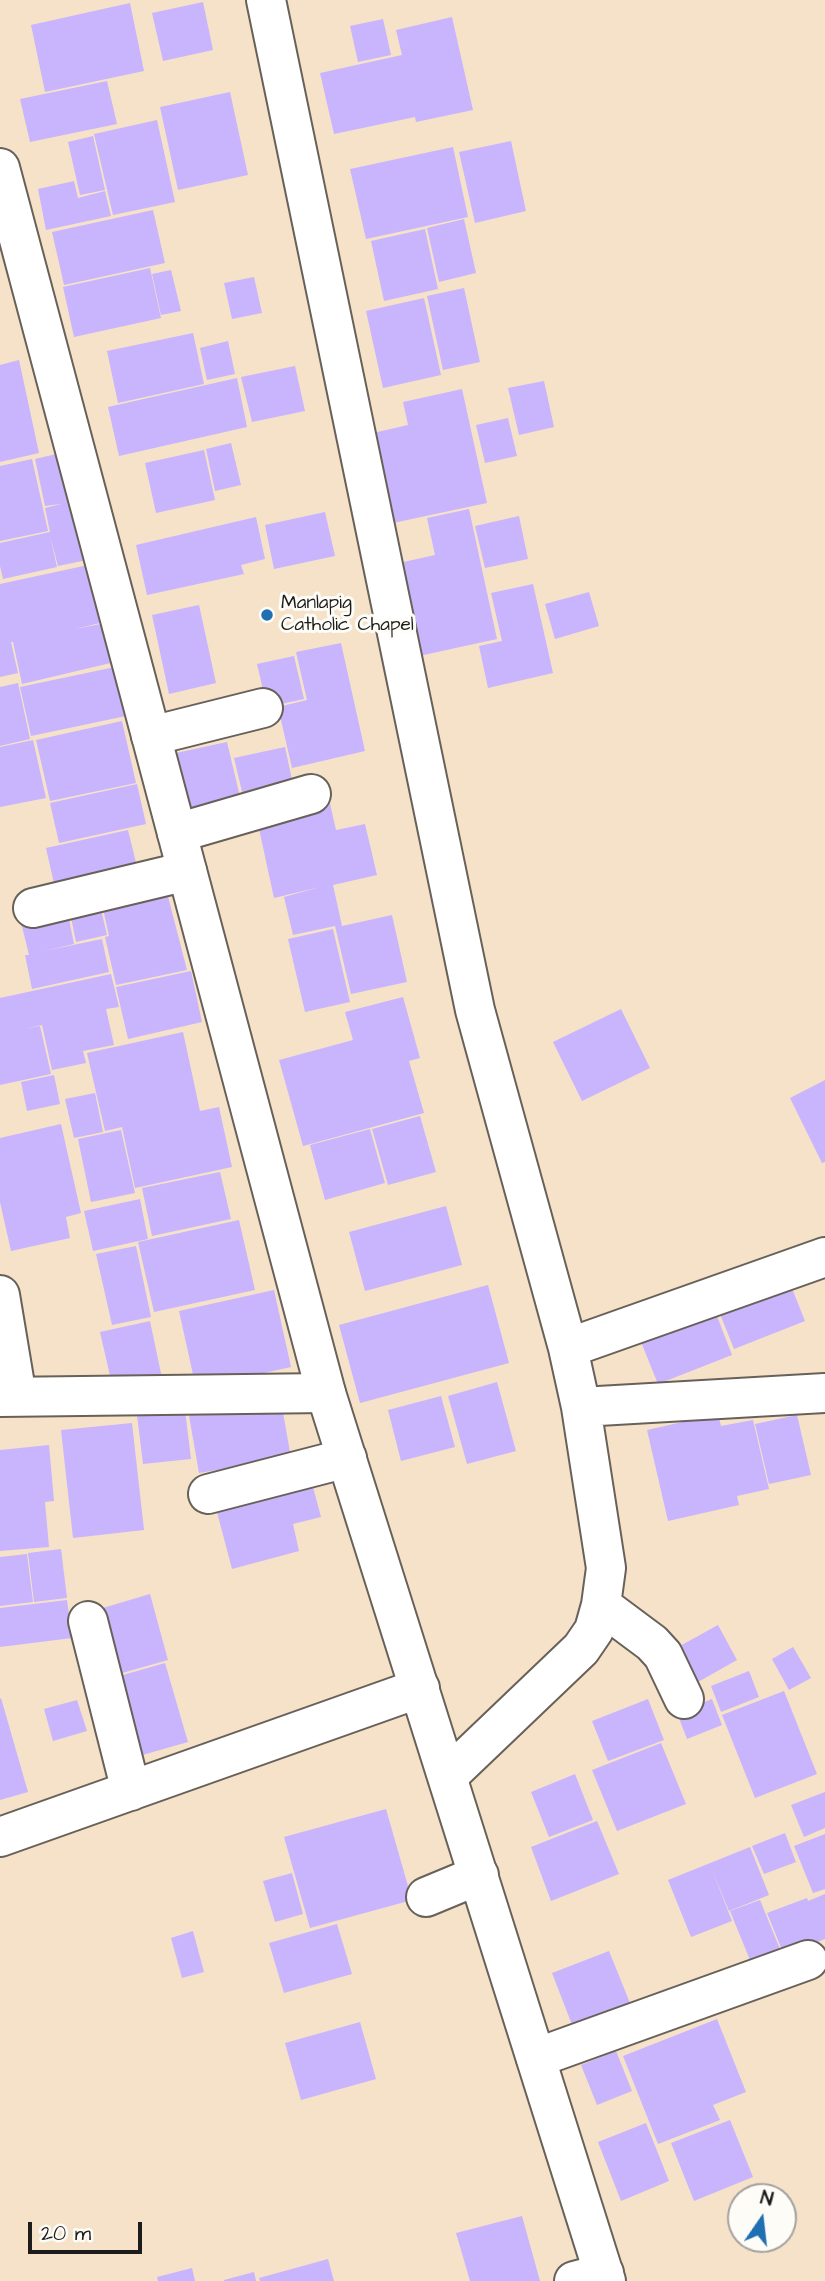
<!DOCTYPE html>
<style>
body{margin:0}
#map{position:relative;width:825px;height:2281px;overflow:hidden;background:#f5e2c9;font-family:"Architects Daughter",sans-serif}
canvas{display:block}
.north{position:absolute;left:727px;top:2183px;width:70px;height:70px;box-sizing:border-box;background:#fdfcf7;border:2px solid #a3a29f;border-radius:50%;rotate:14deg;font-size:19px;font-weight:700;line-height:28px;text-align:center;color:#1c1c1c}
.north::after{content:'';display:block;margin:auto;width:24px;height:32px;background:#1f6fb2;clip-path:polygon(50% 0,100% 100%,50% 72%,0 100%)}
.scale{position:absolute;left:28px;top:2222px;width:114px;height:32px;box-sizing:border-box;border:4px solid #1c1c1c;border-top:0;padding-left:9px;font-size:21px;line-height:24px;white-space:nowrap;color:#1c1c1c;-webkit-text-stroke:5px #fdfcf7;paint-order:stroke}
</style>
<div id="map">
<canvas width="825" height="2281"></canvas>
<div class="north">N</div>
<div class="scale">20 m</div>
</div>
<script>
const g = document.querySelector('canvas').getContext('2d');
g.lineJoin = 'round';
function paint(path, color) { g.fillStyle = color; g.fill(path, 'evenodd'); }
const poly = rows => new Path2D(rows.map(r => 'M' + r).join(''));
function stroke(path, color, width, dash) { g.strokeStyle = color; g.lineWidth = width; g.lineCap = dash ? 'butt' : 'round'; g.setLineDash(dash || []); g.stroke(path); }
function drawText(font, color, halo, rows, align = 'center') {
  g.font = font + ' "Architects Daughter",sans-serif'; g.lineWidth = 6; g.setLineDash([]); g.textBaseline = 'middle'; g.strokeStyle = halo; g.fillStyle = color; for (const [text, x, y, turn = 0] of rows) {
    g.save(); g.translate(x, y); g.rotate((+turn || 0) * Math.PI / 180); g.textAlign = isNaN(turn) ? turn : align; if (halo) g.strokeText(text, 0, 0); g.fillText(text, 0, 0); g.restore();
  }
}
const building = poly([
 [203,2,213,50,163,61,152,13],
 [130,3,144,71,45,92,31,25],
 [452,17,473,110,416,122,415,117,334,134,320,73,402,55,396,30],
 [383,19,391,55,358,62,350,26],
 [107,81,117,124,30,142,20,99],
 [230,92,248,175,178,190,160,107],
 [157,120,175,202,113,215,94,134],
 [93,136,105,190,80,195,68,142],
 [511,141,526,211,475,223,459,152],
 [453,147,468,217,366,239,350,169],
 [74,181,78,198,105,191,111,216,46,230,38,189],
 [153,210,165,263,64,285,52,232],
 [464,219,476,273,439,282,427,228],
 [425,229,438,289,384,301,371,241],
 [150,268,161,318,74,337,63,287],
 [171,270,181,311,161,315,152,274],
 [254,277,262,313,232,319,224,283],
 [464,288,480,362,443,370,427,296],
 [424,298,441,375,383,388,366,311],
 [193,333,204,384,118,403,107,351],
 [228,341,235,374,207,380,200,348],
 [19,360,39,453,0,462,0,365],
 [295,366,305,411,252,422,241,377],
 [237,378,247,427,119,456,108,407],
 [544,381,554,427,519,435,508,388],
 [462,389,487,503,393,523,373,433,408,425,403,402],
 [508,418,517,456,485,463,476,425],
 [231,443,241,485,215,491,206,449],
 [204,450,215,500,156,513,145,463],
 [65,452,87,560,58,566,50,536,57,567,3,579,0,566,0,543,50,532,45,508,61,504,45,506,35,459],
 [32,459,48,531,0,541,0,466],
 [469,509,497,639,419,656,399,563,435,555,427,518],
 [325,512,335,556,274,569,265,525],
 [519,516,528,559,485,568,475,526],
 [256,517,265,559,241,565,244,574,147,595,136,545],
 [88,565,100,623,75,629,106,623,115,662,22,684,13,642,11,642,18,673,0,677,0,584],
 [533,584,553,673,488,688,479,646,502,641,491,593],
 [589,592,599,626,555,639,545,604],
 [199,605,216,683,169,694,152,615],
 [341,643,365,751,292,768,278,707,307,700,296,652],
 [294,656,304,699,267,707,257,664],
 [115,667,126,716,31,736,20,687],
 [18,683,30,739,0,746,0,687],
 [122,721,136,783,50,801,36,740],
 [33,740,46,798,0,807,0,747],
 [227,742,241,801,190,813,176,753],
 [285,747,294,789,244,800,234,758],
 [137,784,146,824,59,843,50,803],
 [329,799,336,830,365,824,377,875,333,885,342,926,392,915,407,982,351,994,335,926,293,935,284,897,320,887,274,898,256,815],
 [128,830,140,879,57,897,46,848],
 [164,881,187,970,116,985,105,937,109,936,100,895],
 [98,897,107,935,76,942,68,903],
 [66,904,74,944,44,951,102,939,109,972,32,989,25,955,29,955,19,914],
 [333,929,350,1002,305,1012,288,939],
 [191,971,202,1022,128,1039,116,987],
 [111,974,119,1007,106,1009,114,1045,83,1051,86,1063,52,1070,42,1025,24,1029,40,1026,51,1074,0,1085,0,998],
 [403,997,420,1058,409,1061,424,1113,303,1146,279,1060,353,1040,345,1012],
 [621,1009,650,1068,582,1101,553,1042],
 [183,1032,200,1111,219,1107,232,1167,135,1188,122,1127,105,1131,87,1053],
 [54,1075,60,1104,27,1111,21,1082],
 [825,1080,825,1162,822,1163,790,1098],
 [95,1093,103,1132,74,1138,65,1099],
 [420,1116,436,1172,388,1185,372,1129],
 [61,1124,81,1213,66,1217,70,1238,11,1251,0,1202,0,1138],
 [370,1129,385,1183,325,1200,310,1145],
 [121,1130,135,1193,91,1202,78,1139],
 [220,1172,231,1219,152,1236,142,1188],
 [140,1199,148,1239,93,1251,84,1211],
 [446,1206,462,1265,365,1291,349,1232],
 [239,1220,255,1290,154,1312,138,1242],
 [136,1246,151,1317,112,1325,96,1254],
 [785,1271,805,1321,734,1349,714,1299],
 [488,1285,509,1363,360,1403,339,1325],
 [274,1290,291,1367,196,1388,179,1311],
 [712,1303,732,1355,658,1384,637,1332],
 [150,1321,162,1378,113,1389,100,1332],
 [497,1382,516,1451,467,1464,448,1396],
 [280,1395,291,1458,199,1473,188,1410],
 [441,1396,455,1447,401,1461,388,1410],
 [185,1410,191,1459,143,1464,137,1415],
 [718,1414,721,1426,753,1420,769,1489,737,1496,739,1505,668,1521,647,1430],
 [797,1415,811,1475,769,1484,755,1424],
 [132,1423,144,1530,73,1538,61,1430],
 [49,1445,54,1501,45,1502,49,1547,0,1551,0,1450],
 [309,1472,321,1517,293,1524,299,1551,232,1569,213,1497],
 [61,1549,67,1598,34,1602,28,1553],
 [27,1554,33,1602,0,1606,0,1557],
 [150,1594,168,1660,115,1675,96,1610],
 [67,1600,72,1638,0,1647,0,1608],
 [718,1625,737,1660,698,1682,678,1647],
 [793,1647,811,1678,789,1690,772,1659],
 [165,1663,188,1742,132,1758,109,1679],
 [749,1671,759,1697,721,1712,711,1686],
 [784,1691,817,1774,755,1798,722,1715],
 [1,1698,28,1792,0,1800,0,1699],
 [648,1699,664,1740,608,1761,592,1721],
 [712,1699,722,1725,687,1739,677,1713],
 [77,1700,87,1731,53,1741,44,1709],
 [661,1743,686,1804,617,1831,592,1770],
 [575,1774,593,1820,549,1837,531,1792],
 [825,1792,825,1828,804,1837,791,1805],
 [386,1809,412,1900,310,1928,284,1837],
 [597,1821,619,1874,551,1901,531,1847],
 [785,1833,796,1862,764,1874,752,1846],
 [825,1834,825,1889,813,1893,794,1846],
 [750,1847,769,1895,729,1911,712,1870,732,1921,691,1937,668,1880],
 [292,1873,303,1914,275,1922,263,1881],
 [825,1894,825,1939,784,1955,767,1913,807,1898,808,1901],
 [760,1900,782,1954,752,1965,730,1911],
 [337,1924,352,1974,284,1993,269,1943],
 [193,1931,204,1972,182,1978,171,1938],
 [609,1951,634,2013,576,2035,552,1973],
 [717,2019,746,2092,713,2105,720,2120,658,2144,623,2056],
 [360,2022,376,2079,301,2100,285,2043],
 [616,2051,632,2091,597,2105,581,2065],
 [730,2120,753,2177,694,2201,671,2143],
 [646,2123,669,2181,621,2201,598,2142],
 [522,2216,540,2281,470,2281,456,2233],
 [328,2259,334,2281,260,2281,259,2278],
 [192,2268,195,2281,158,2281,157,2277],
 [254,2272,256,2281,224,2281,224,2280]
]);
const minor = poly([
 [266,0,475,1010,568,1348,581,1407],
 [151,736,263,708],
 [177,833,311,794],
 [33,908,187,871],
 [0,1295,17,1397],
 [568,1348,825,1257],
 [0,1397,326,1393],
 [208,1494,347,1458],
 [601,1605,652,1643,663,1655,684,1699],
 [88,1621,131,1791],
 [448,1776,581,1649,594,1630,601,1605,606,1568,581,1407,825,1393],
 [0,1837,420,1688],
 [426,1897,479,1875],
 [536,2058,808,1960],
 [574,2281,604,2273]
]);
const major = poly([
 [0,168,326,1393,606,2281]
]);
const markers = [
 [267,615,7,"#1f6fb2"]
];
const poiNames = [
 ["Manlapig",281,604],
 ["Catholic Chapel",281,626]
];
paint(building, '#c9b4fe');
stroke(minor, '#686159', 42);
stroke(major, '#686159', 42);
stroke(minor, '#fff', 38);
stroke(major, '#fff', 38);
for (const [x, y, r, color] of markers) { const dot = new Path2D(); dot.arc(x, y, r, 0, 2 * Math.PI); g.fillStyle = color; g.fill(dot); stroke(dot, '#fdfcf7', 2.5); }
drawText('19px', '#1c1c1c', '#fdfcf7', poiNames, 'left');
</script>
